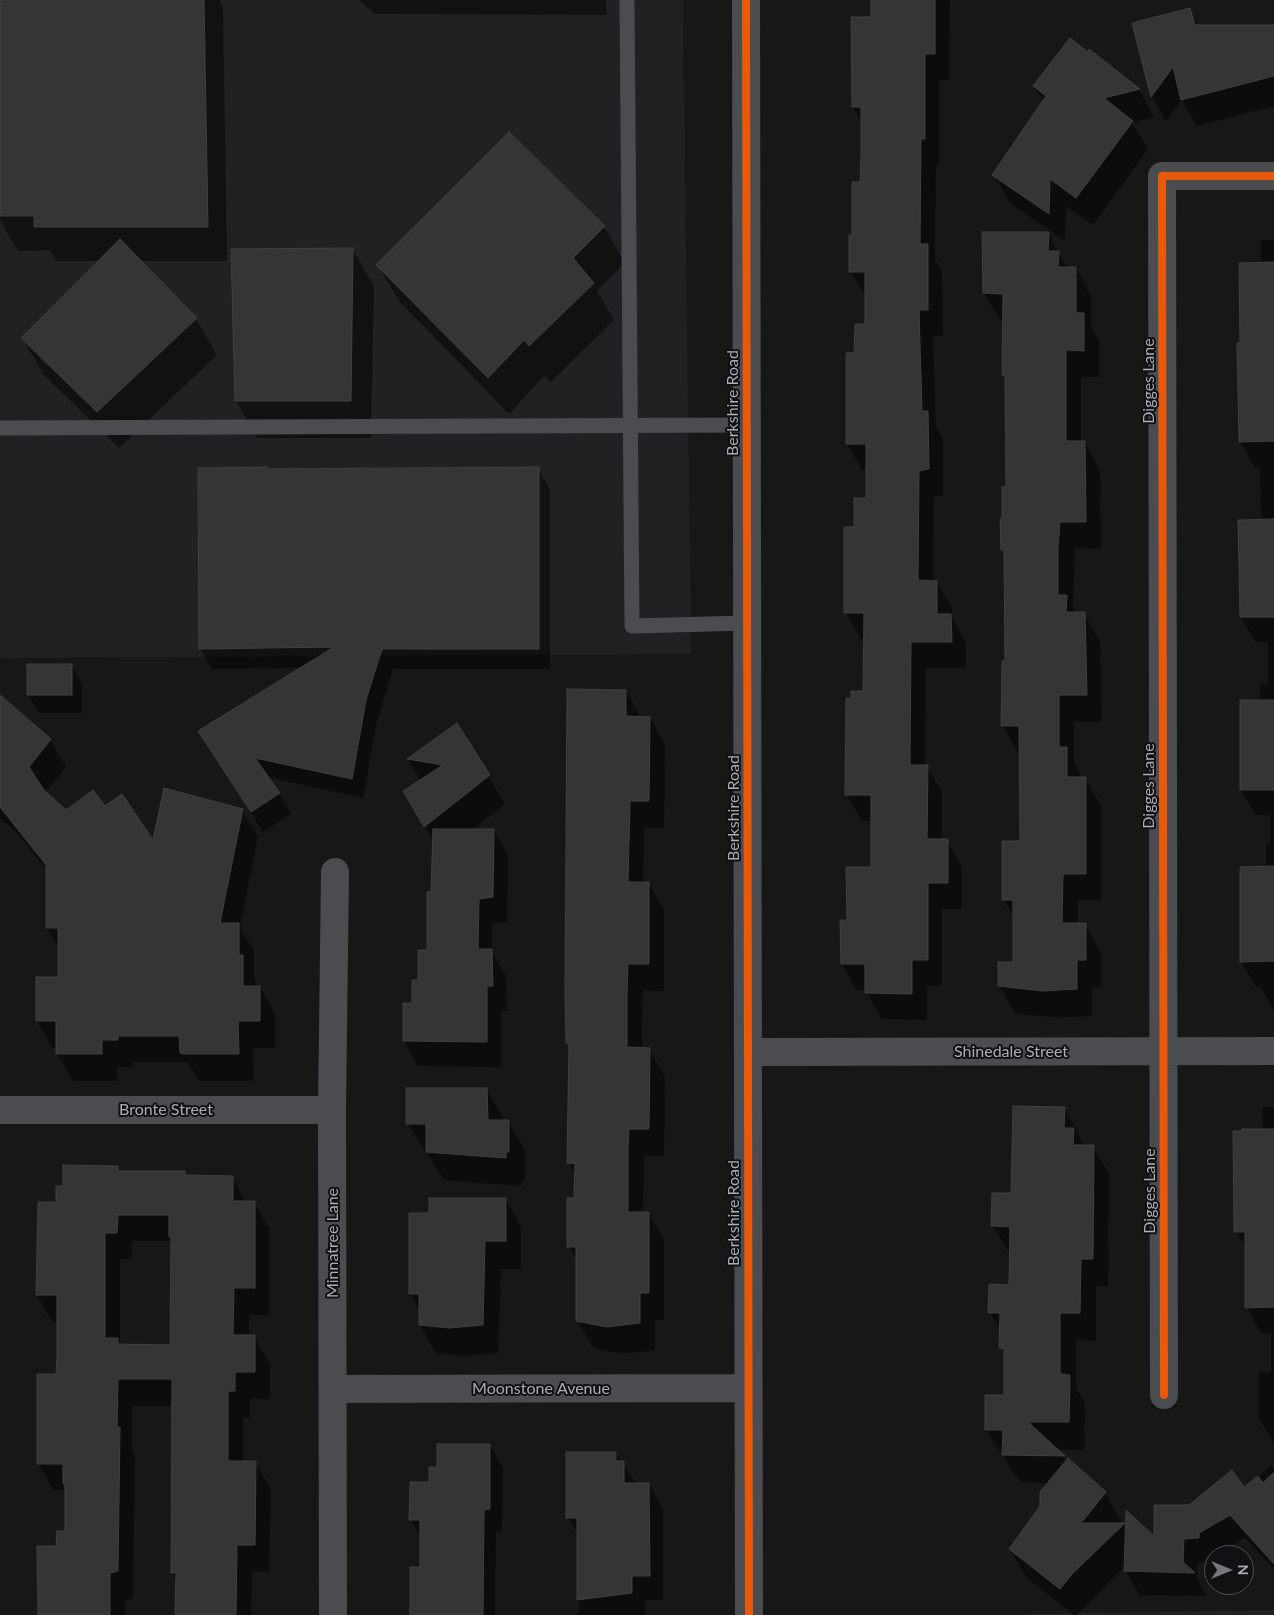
<!DOCTYPE html>
<style>
body{margin:0}
#map{position:relative;width:1274px;height:1615px;overflow:hidden;background:#171717;font-family:Lato,sans-serif}
canvas{display:block}
.north{position:absolute;left:1204px;top:1545px;width:50px;height:50px;box-sizing:border-box;background:#111113;border:1px solid #4d4f55;border-radius:50%;rotate:90deg;font-size:14px;font-weight:700;line-height:20px;text-align:center;color:#a8adb8}
.north::after{content:'';display:block;margin:auto;width:18px;height:22px;background:#757880;clip-path:polygon(50% 0,100% 100%,50% 72%,0 100%)}
</style>
<div id="map">
<canvas width="1274" height="1615"></canvas>
<div class="north">N</div>
</div>
<script>
const g = document.querySelector('canvas').getContext('2d');
g.lineJoin = 'round';
function paint(path, color) { g.fillStyle = color; g.fill(path, 'evenodd'); }
const poly = rows => new Path2D(rows.map(r => 'M' + r).join(''));
function stroke(path, color, width, dash) { g.strokeStyle = color; g.lineWidth = width; g.lineCap = dash ? 'butt' : 'round'; g.setLineDash(dash || []); g.stroke(path); }
function drawText(font, color, halo, rows, align = 'center') {
  g.font = font + ' Lato,sans-serif'; g.lineWidth = 4; g.setLineDash([]); g.textBaseline = 'middle'; g.strokeStyle = halo; g.fillStyle = color; for (const [text, x, y, turn = 0] of rows) {
    g.save(); g.translate(x, y); g.rotate((+turn || 0) * Math.PI / 180); g.textAlign = isNaN(turn) ? turn : align; if (halo) g.strokeText(text, 0, 0); g.fillText(text, 0, 0); g.restore();
  }
}
const built = poly([
 [0,0,683,0,691,654,0,658],
 [1274,1610,1274,1615,982,1615]
]);
const shadow = poly([
 [0,0,219,0,223,7,227,261,140,261,196,319,217,355,119,448,44,375,22,338,99,261,56,261,50,250,18,251,0,220],
 [359,0,606,0,607,15,375,14],
 [873,0,950,0,949,80,939,80,939,165,936,165,935,259,942,272,943,336,933,336,936,427,943,438,943,495,934,497,933,582,936,582,952,608,952,617,966,642,966,668,926,668,925,766,927,766,942,792,942,841,947,841,962,867,962,909,942,909,942,986,927,986,927,1020,881,1019,866,990,857,990,842,964,849,921,873,868,873,821,862,821,847,795,852,700,864,692,865,639,861,639,846,613,855,529,867,499,867,470,862,470,847,444,855,354,866,325,866,297,850,271,861,183,862,123,853,107,873,19],
 [1189,9,1199,26,1274,26,1274,108,1273,106,1197,126,1182,100,1166,121,1152,96,1133,24],
 [1090,51,1139,89,1154,117,1132,123,1148,149,1093,225,1066,206,1065,241,1010,203,994,175,1044,102,1034,86],
 [604,227,625,263,597,291,614,320,551,382,545,375,509,414,399,301,378,265],
 [1048,233,1067,268,1076,268,1091,296,1091,328,1099,341,1099,377,1081,377,1081,442,1085,442,1100,470,1101,549,1075,548,1073,608,1076,613,1084,614,1100,641,1102,722,1074,722,1074,762,1082,779,1086,779,1101,806,1101,900,1078,900,1078,924,1085,924,1101,952,1101,987,1092,987,1092,1016,1059,1018,1015,1013,999,986,1015,963,1015,919,1004,900,1022,843,1021,753,1018,753,1003,726,1006,663,1006,555,1002,550,1007,489,1004,320,1000,320,984,293],
 [1261,240,1274,240,1274,1012,1261,987,1256,987,1241,961,1266,867,1266,844,1270,844,1270,815,1256,815,1241,790,1260,701,1260,684,1268,684,1268,642,1256,642,1241,617,1261,521,1260,467,1255,467,1240,441,1241,344,1261,264],
 [352,249,374,286,371,438,257,438,236,401,232,250],
 [199,469,538,469,550,489,550,669,393,669,377,721,363,798,268,777,291,814,263,832,200,732,303,668,212,669,200,649],
 [71,665,82,684,82,713,39,713,28,694],
 [626,691,641,718,650,718,665,745,664,828,644,828,643,883,648,883,664,910,664,991,643,990,642,1022,642,1049,649,1049,665,1076,664,1156,644,1156,643,1213,649,1213,664,1240,664,1320,655,1320,655,1350,623,1354,593,1348,578,1321,578,1262,569,1246,576,1175,569,1163,570,1047,568,1043],
 [0,697,50,740,66,767,45,793,66,811,105,807,154,843,242,810,258,837,240,927,254,951,254,978,257,987,260,987,275,1014,275,1048,253,1048,254,1081,199,1081,187,1062,133,1062,133,1067,117,1067,117,1081,73,1081,57,1054,57,1048,52,1048,37,1021,37,978,59,978,59,949,47,928,47,871,20,836,0,818],
 [457,725,505,804,472,830,493,830,508,855,507,922,492,924,492,951,506,976,507,1011,501,1011,501,1067,418,1066,404,1040,428,951,434,841,420,819,421,781,408,759],
 [486,1089,503,1117,503,1121,508,1121,525,1150,525,1180,521,1180,521,1186,444,1180,407,1123],
 [1262,1107,1274,1107,1274,1444,1259,1418,1259,1372,1271,1372,1271,1333,1261,1333,1247,1308,1247,1250,1236,1231,1263,1130],
 [1064,1108,1080,1136,1083,1146,1093,1146,1109,1174,1108,1286,1096,1286,1096,1341,1076,1340,1076,1388,1085,1404,1084,1450,1057,1450,1067,1462,1105,1493,1121,1521,1119,1524,1124,1524,1127,1528,1155,1539,1190,1506,1244,1489,1271,1466,1274,1469,1274,1569,1245,1538,1214,1555,1212,1562,1198,1562,1197,1578,1207,1596,1139,1595,1126,1571,1126,1565,1077,1615,1074,1615,1026,1577,1010,1549,1042,1507,1050,1483,1020,1482,986,1430,1005,1396,1005,1355,1000,1347,1001,1332,990,1312,1010,1286,1010,1254,993,1226],
 [117,1167,120,1172,184,1172,187,1177,232,1177,246,1202,254,1202,269,1229,269,1315,249,1315,249,1337,254,1337,270,1364,270,1399,250,1398,250,1418,243,1418,243,1462,255,1462,271,1489,269,1572,252,1571,251,1615,176,1615,177,1581,172,1573,173,1406,132,1406,132,1451,135,1456,133,1598,125,1600,125,1615,39,1615,58,1547,66,1532,65,1490,53,1490,38,1463,57,1375,58,1322,52,1322,37,1295,57,1204,64,1187],
 [132,1241,172,1241,172,1346,120,1344,120,1259,132,1259],
 [505,1199,521,1227,521,1269,501,1269,498,1353,465,1356,436,1353,420,1325,420,1311,410,1294,430,1214],
 [490,1446,503,1468,502,1531,496,1532,495,1615,411,1615,421,1569,421,1538,411,1520,438,1468],
 [616,1453,636,1484,649,1484,663,1509,663,1600,645,1600,645,1615,571,1615,579,1614,579,1536,568,1518]
]);
const building = poly([
 [0,0,204,0,208,227,34,227,34,216,0,216,0,0],
 [871,0,935,0,935,54,925,54,925,139,921,139,920,244,928,244,928,310,919,310,922,411,928,411,929,469,919,471,918,580,937,581,937,614,951,614,952,642,911,642,910,765,928,765,927,839,948,839,948,883,928,883,928,960,912,960,912,994,865,993,865,964,841,964,840,920,847,920,846,867,871,867,871,795,845,795,846,698,851,699,851,691,863,691,864,613,844,613,844,527,854,527,854,498,866,498,866,444,846,444,846,353,854,353,855,324,865,324,865,272,849,272,849,235,852,235,852,182,860,182,861,155,861,107,852,107,851,17,871,17,871,0],
 [1190,8,1195,25,1274,25,1274,76,1181,100,1173,67,1151,97,1132,23,1190,8],
 [1070,38,1088,52,1089,49,1140,89,1104,98,1133,121,1076,198,1050,179,1049,214,992,175,1046,96,1033,86,1070,38],
 [509,132,605,226,573,258,594,283,529,346,524,340,488,378,376,265,509,132],
 [982,232,1049,232,1048,251,1059,251,1058,267,1076,267,1076,313,1084,313,1084,351,1066,350,1066,441,1085,441,1086,522,1060,522,1058,548,1058,595,1067,595,1066,612,1085,612,1087,695,1059,695,1059,747,1067,747,1067,777,1086,777,1086,874,1063,874,1062,923,1086,923,1086,960,1077,960,1077,989,1043,991,998,986,998,962,1013,962,1013,900,1002,900,1002,841,1020,841,1019,726,1001,726,1002,661,1005,661,1004,550,1001,550,1000,519,1002,519,1002,487,1006,487,1005,375,1002,375,1003,294,983,293,982,232],
 [120,239,197,318,97,412,21,338,120,239],
 [353,248,351,401,235,401,231,249,353,248],
 [1274,262,1274,441,1239,442,1237,343,1240,343,1239,263,1274,262],
 [267,467,267,469,539,467,539,649,382,649,366,700,352,779,255,758,280,793,251,812,198,731,334,647,199,649,198,468,267,467],
 [1274,519,1274,617,1240,617,1238,520,1274,519],
 [27,664,72,664,72,695,27,695,27,664],
 [567,689,626,690,626,716,650,717,649,801,630,801,628,882,649,882,649,964,628,964,627,995,627,1047,650,1048,649,1129,629,1129,628,1148,628,1212,649,1212,649,1293,640,1293,640,1323,607,1327,576,1321,576,1247,567,1247,567,1198,574,1198,575,1164,567,1163,569,1043,566,1043,565,995,567,689],
 [0,695,51,739,29,767,44,790,66,810,93,790,105,806,122,794,153,840,164,788,243,809,220,923,239,923,239,955,243,955,243,986,260,986,260,1021,238,1021,239,1054,183,1054,180,1053,179,1036,118,1036,118,1040,102,1040,102,1054,56,1054,56,1021,36,1021,36,977,58,977,58,928,46,928,46,865,0,807,0,695],
 [1240,700,1274,700,1274,790,1240,790,1240,700],
 [457,723,490,775,424,827,403,791,443,765,407,759,457,723],
 [433,829,494,829,493,897,479,899,478,949,492,949,493,986,487,986,487,1042,403,1041,403,1003,412,1003,412,980,418,980,418,950,427,950,427,892,431,892,433,829],
 [1274,866,1274,961,1240,962,1240,867,1274,866],
 [406,1088,487,1088,488,1120,509,1120,509,1152,506,1152,506,1158,426,1152,426,1124,406,1124,406,1088],
 [1013,1106,1065,1107,1064,1128,1074,1128,1073,1145,1094,1145,1093,1259,1081,1259,1080,1313,1060,1313,1060,1374,1070,1375,1069,1422,1028,1422,1065,1456,1002,1455,1003,1430,985,1430,985,1395,1004,1395,1004,1349,999,1348,1000,1313,988,1313,989,1284,1009,1285,1010,1227,991,1226,992,1193,1011,1193,1013,1106],
 [1242,1129,1274,1129,1274,1307,1245,1308,1245,1232,1234,1232,1233,1131,1242,1131,1242,1129],
 [63,1165,118,1166,118,1171,185,1171,185,1175,233,1176,233,1201,255,1201,255,1288,234,1288,233,1335,255,1335,255,1372,235,1372,235,1391,228,1391,228,1461,256,1461,255,1545,237,1545,236,1615,175,1615,176,1573,171,1573,172,1379,118,1379,117,1427,120,1427,118,1571,110,1573,110,1615,38,1615,37,1546,56,1546,57,1531,65,1531,65,1484,63,1484,63,1464,37,1464,37,1374,56,1374,57,1358,57,1295,36,1295,38,1202,56,1202,56,1186,63,1186,63,1165],
 [118,1215,169,1215,169,1237,171,1237,170,1345,118,1344,118,1338,105,1338,105,1233,117,1233,118,1215],
 [429,1198,506,1198,506,1241,485,1241,483,1325,449,1328,419,1325,419,1294,409,1294,409,1213,429,1213,429,1198],
 [437,1444,490,1444,490,1509,484,1510,483,1615,410,1615,410,1567,420,1567,420,1520,409,1520,410,1482,429,1482,429,1467,437,1467,437,1444],
 [566,1452,616,1452,616,1461,624,1461,624,1483,649,1483,650,1576,632,1576,632,1593,577,1600,577,1518,566,1518,566,1452],
 [1068,1458,1106,1492,1081,1523,1125,1523,1073,1573,1060,1589,1009,1549,1040,1506,1040,1492,1068,1458],
 [1232,1470,1244,1487,1258,1476,1263,1483,1274,1472,1274,1564,1230,1515,1199,1533,1199,1538,1184,1539,1183,1562,1195,1573,1124,1571,1126,1510,1154,1536,1154,1505,1189,1505,1232,1470]
]);
const service = poly([
 [627,0,632,626,747,623],
 [0,428,747,425]
]);
const minor = poly([
 [746,0,749,1615],
 [748,1052,1274,1051],
 [0,1110,332,1110],
 [333,1389,748,1388],
 [1164,1395,1162,176,1274,176],
 [333,1615,332,1110,335,872]
]);
const cycleway = poly([
 [746,0,749,1615],
 [1164,1395,1162,176,1274,176]
]);
const streetNames = [
 ["Digges Lane",1149,381,-90],
 ["Berkshire Road",733,403,-90],
 ["Digges Lane",1149,786,-90],
 ["Berkshire Road",734,808,-90],
 ["Shinedale Street",1011,1052],
 ["Bronte Street",166,1110],
 ["Digges Lane",1150,1191,-90],
 ["Berkshire Road",734,1213,-90],
 ["Minnatree Lane",333,1243,-90],
 ["Moonstone Avenue",541,1389]
];
paint(built, '#212123');
paint(shadow, '#0007');
paint(building, '#353536');
stroke(building, '#3f4043', 1);
stroke(service, '#4b4c50', 15);
stroke(minor, '#4b4c50', 28);
stroke(cycleway, '#e8590c', 8);
drawText('16px', '#a8adb8', '#111113', streetNames);
</script>
